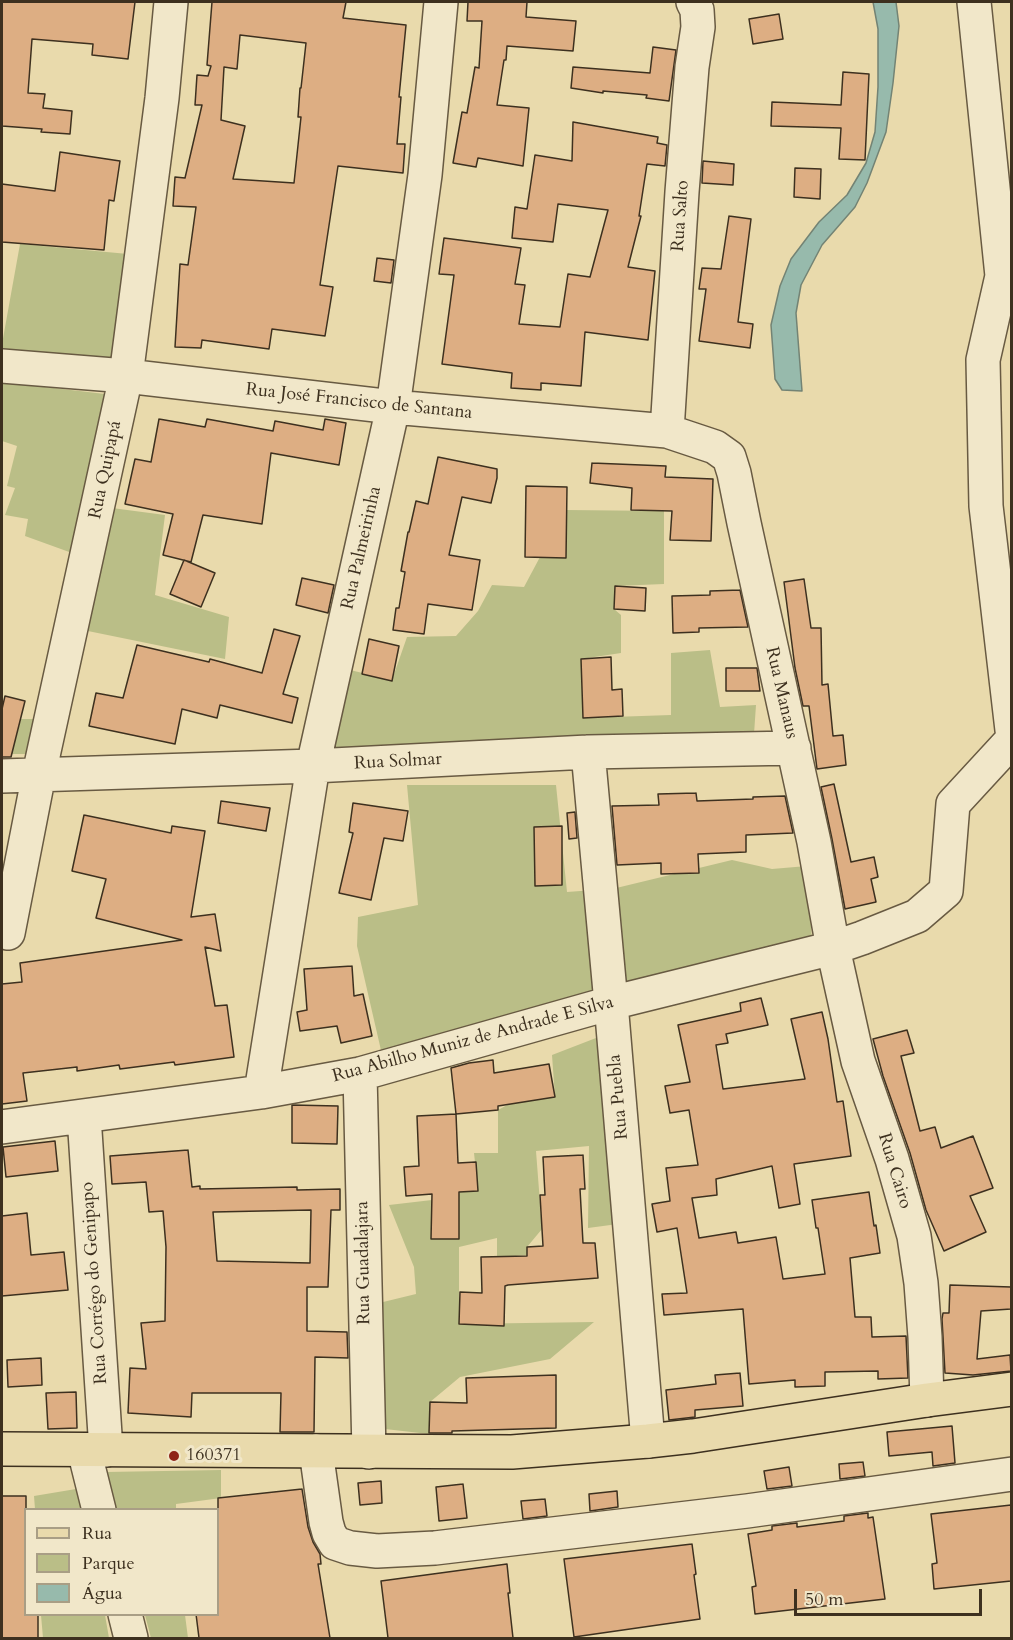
<!DOCTYPE html>
<meta charset="utf-8">
<style>
body{margin:0}
#map{position:relative;width:1013px;height:1640px;overflow:hidden;background:#e9daac;font-family:Cardo,serif}
canvas{display:block}
.frame{position:absolute;inset:0;border:3px solid #3d301f;pointer-events:none}
.legend{position:absolute;left:24px;top:1508px;width:195px;height:108px;box-sizing:border-box;background:#f1e7c9;border:2px solid #a99e85;margin:0;padding:8px 10px;list-style:none;font-size:18px;color:#3d301f}
.legend li{display:flex;align-items:center;gap:12px;height:30px}
.legend b{width:30px;border:2px solid #a99e85}
.scale{position:absolute;left:794px;top:1589px;width:188px;height:27px;box-sizing:border-box;border:3px solid #3d301f;border-top:0;padding-left:8px;font-size:18px;line-height:21px;white-space:nowrap;color:#3d301f;-webkit-text-stroke:4px #f1e7c9;paint-order:stroke}
</style>
<div id="map">
<canvas width="1013" height="1640"></canvas>
<div class="frame"></div>
<ul class="legend">
<li><b style="height:8px;background:#e9daac"></b>Rua</li>
<li><b style="height:16px;background:#babe87"></b>Parque</li>
<li><b style="height:16px;background:#97baac"></b>Água</li>
</ul>
<div class="scale">50 m</div>
</div>
<script>
const g = document.querySelector('canvas').getContext('2d');
g.lineJoin = 'round';
function paint(path, color) { g.fillStyle = color; g.fill(path, 'evenodd'); }
const poly = rows => new Path2D(rows.map(r => 'M' + r).join(''));
function stroke(path, color, width, dash) { g.strokeStyle = color; g.lineWidth = width; g.lineCap = dash ? 'butt' : 'round'; g.setLineDash(dash || []); g.stroke(path); }
function drawText(font, color, halo, rows, align = 'center') {
  g.font = font + ' Cardo,serif'; g.lineWidth = 6; g.setLineDash([]); g.textBaseline = 'middle'; g.strokeStyle = halo; g.fillStyle = color; for (const [text, x, y, turn = 0] of rows) {
    g.save(); g.translate(x, y); g.rotate((+turn || 0) * Math.PI / 180); g.textAlign = isNaN(turn) ? turn : align; if (halo) g.strokeText(text, 0, 0); g.fillText(text, 0, 0); g.restore();
  }
}
const green = poly([
 [20,244,128,254,118,362,2,357,2,344],
 [2,382,105,394,72,553,25,536,28,519,5,515,15,488,7,486,17,446,2,441],
 [112,508,165,515,155,595,229,617,225,659,83,630],
 [566,510,664,511,664,584,615,586,614,609,621,615,621,653,581,659,583,718,671,715,671,653,710,650,720,707,756,705,754,734,332,753,350,670,392,680,407,637,456,636,478,611,492,585,524,587,540,557,565,558],
 [21,719,35,719,26,754,2,754,2,736,16,739],
 [407,785,556,785,567,892,594,890,601,997,383,1059,357,946,358,917,418,905],
 [732,860,772,869,807,866,812,942,618,990,608,890],
 [596,1038,618,1224,588,1228,589,1146,536,1151,542,1229,527,1247,527,1255,497,1257,497,1238,459,1247,459,1324,594,1322,550,1359,460,1377,430,1402,429,1434,385,1429,379,1303,416,1294,414,1267,389,1205,432,1200,431,1238,457,1192,478,1190,474,1153,498,1153,498,1110,509,1104,555,1097,552,1055],
 [221,1470,221,1498,176,1504,176,1509,116,1509,106,1472],
 [82,1488,86,1509,35,1509,34,1496],
 [41,1615,105,1615,109,1638,43,1638],
 [145,1615,185,1615,188,1638,151,1638]
]);
const water = poly([
 [873,2,896,2,899,26,893,83,886,132,867,183,855,207,822,245,801,285,796,313,802,391,782,390,775,379,771,325,780,286,791,259,819,222,847,195,866,163,875,132,878,87,878,29,873,2]
]);
const building = poly([
 [2,2,135,2,128,59,92,55,93,44,32,39,28,93,45,94,43,108,72,111,70,134,41,132,42,129,2,126,2,2],
 [212,2,346,2,343,18,406,25,399,97,401,97,397,144,405,144,403,173,338,166,320,285,333,287,325,336,272,329,269,349,202,340,201,348,175,347,180,264,188,265,196,207,173,206,175,177,185,178,202,105,195,105,197,75,208,76,211,66,207,65,212,2],
 [240,35,306,43,301,88,300,88,298,117,301,117,294,183,233,179,245,126,221,120,224,67,237,69,240,35],
 [468,2,527,2,526,17,576,21,573,51,507,46,506,60,504,60,497,105,529,108,523,166,478,158,476,167,453,163,462,112,467,113,475,67,479,68,482,21,467,21,468,2],
 [779,14,783,39,753,44,749,19,779,14],
 [653,47,676,50,669,101,646,98,647,95,603,91,603,93,571,88,573,67,650,73,653,47],
 [843,72,869,74,865,160,839,159,841,128,771,126,772,102,841,105,843,72],
 [573,122,658,137,657,143,667,145,665,166,647,164,639,216,641,216,628,267,655,271,648,340,585,332,581,386,541,383,541,390,511,388,512,373,442,364,454,275,439,274,444,238,521,248,515,284,525,285,519,324,560,327,568,274,590,277,608,210,558,204,553,242,512,238,515,207,527,209,535,155,572,161,573,122],
 [60,152,120,161,114,201,109,200,104,250,2,242,2,184,55,191,60,152],
 [703,161,734,164,733,185,702,183,703,161],
 [795,168,821,169,820,199,794,197,795,168],
 [729,216,751,219,738,322,753,324,750,348,699,341,706,289,699,289,702,268,721,269,729,216],
 [377,258,394,260,391,283,374,281,377,258],
 [159,419,205,427,207,419,273,431,275,421,323,430,325,419,346,423,339,465,271,453,262,524,203,515,191,562,163,555,173,514,125,504,135,459,151,462,159,419],
 [438,457,497,469,497,478,491,503,462,497,449,555,480,560,472,610,428,604,424,634,393,630,396,608,399,608,405,572,401,571,408,532,409,532,416,501,428,504,438,457],
 [592,463,666,466,665,477,713,479,711,541,670,540,672,511,631,510,632,488,590,483,592,463],
 [526,486,567,487,566,558,525,557,526,486],
 [184,560,215,573,201,607,170,594,184,560],
 [302,578,334,585,328,613,296,605,302,578],
 [804,579,811,628,821,628,822,685,828,684,833,736,843,735,846,765,817,769,809,706,803,706,795,668,784,582,804,579],
 [615,586,646,588,645,611,614,609,615,586],
 [740,590,748,627,699,628,699,632,673,633,672,596,710,595,710,591,740,590],
 [274,629,300,636,283,694,298,698,292,723,220,705,217,718,182,709,175,744,89,726,96,693,123,698,137,645,209,662,210,659,262,673,274,629],
 [369,639,399,646,392,681,362,674,369,639],
 [611,657,612,690,622,689,623,716,583,718,581,659,611,657],
 [726,668,757,668,760,691,726,691,726,668],
 [5,696,25,701,11,757,2,757,2,709,5,696],
 [834,784,851,862,874,857,878,877,871,879,876,902,845,909,832,839,821,787,834,784],
 [696,793,697,801,753,799,753,797,785,796,793,833,746,835,746,852,698,854,699,873,661,874,661,863,617,865,612,806,659,805,658,794,696,793],
 [221,801,270,808,266,831,218,823,221,801],
 [353,803,408,811,403,841,384,838,371,900,339,893,353,833,349,832,353,803],
 [575,812,577,838,569,839,567,813,575,812],
 [84,815,171,833,172,826,205,831,191,917,215,914,221,951,205,947,215,1006,227,1005,234,1057,175,1065,174,1062,120,1069,119,1065,77,1071,77,1067,23,1073,27,1101,2,1104,2,984,22,982,20,963,182,940,96,918,106,879,72,871,84,815],
 [562,826,562,885,535,886,534,827,562,826],
 [352,966,354,996,363,994,372,1036,341,1043,337,1026,300,1031,297,1012,307,1010,304,969,352,966],
 [761,998,768,1025,726,1034,728,1043,716,1045,723,1089,805,1079,791,1019,822,1012,828,1039,837,1102,843,1101,851,1156,794,1164,800,1204,779,1208,772,1166,716,1179,717,1195,692,1198,699,1238,736,1232,738,1243,776,1237,783,1279,825,1274,818,1228,816,1228,812,1200,869,1192,874,1226,876,1225,880,1253,850,1258,855,1317,871,1317,872,1337,906,1336,908,1378,878,1379,878,1371,825,1372,825,1386,795,1387,795,1380,749,1384,743,1309,664,1315,662,1294,687,1293,677,1228,657,1232,652,1204,670,1201,666,1168,698,1165,689,1110,670,1113,665,1086,690,1082,678,1025,741,1011,740,1003,761,998],
 [907,1030,914,1053,901,1056,920,1131,935,1127,941,1148,973,1136,993,1188,970,1196,986,1232,944,1251,926,1210,910,1153,883,1076,873,1039,907,1030],
 [493,1060,494,1073,549,1064,555,1097,498,1106,498,1110,456,1114,451,1068,469,1063,493,1060],
 [292,1105,338,1106,337,1144,292,1143,292,1105],
 [456,1114,458,1163,476,1162,478,1191,459,1192,459,1239,431,1239,432,1194,406,1196,404,1167,419,1166,417,1116,456,1114],
 [55,1141,58,1171,6,1177,3,1147,55,1141],
 [188,1150,192,1187,200,1186,200,1189,297,1187,297,1190,340,1189,340,1210,331,1210,328,1287,307,1287,307,1331,347,1332,348,1358,315,1357,314,1432,280,1432,281,1393,192,1393,191,1417,128,1413,130,1368,146,1369,141,1323,165,1321,166,1247,163,1211,149,1212,146,1182,112,1184,110,1156,188,1150],
 [311,1210,310,1263,217,1261,213,1212,311,1210],
 [583,1155,585,1189,580,1189,583,1243,595,1243,598,1278,508,1285,505,1286,504,1326,459,1324,460,1292,482,1293,481,1257,527,1256,527,1247,543,1246,540,1195,545,1195,543,1157,583,1155],
 [27,1213,31,1255,64,1252,68,1290,2,1296,2,1216,27,1213],
 [950,1285,1011,1287,1011,1309,981,1311,977,1359,1010,1355,1011,1371,973,1375,945,1373,942,1319,943,1313,949,1313,950,1285],
 [41,1358,42,1385,8,1387,7,1360,41,1358],
 [740,1373,743,1406,695,1410,695,1417,669,1420,666,1390,716,1384,715,1375,740,1373],
 [556,1375,556,1428,452,1431,452,1433,429,1433,430,1402,467,1403,466,1378,556,1375],
 [76,1392,77,1428,48,1429,46,1393,76,1392],
 [952,1426,955,1463,933,1466,932,1452,889,1456,887,1432,952,1426],
 [863,1462,865,1476,840,1479,839,1464,863,1462],
 [789,1467,792,1486,767,1489,764,1471,789,1467],
 [381,1481,382,1503,360,1505,358,1483,381,1481],
 [463,1484,467,1518,439,1521,436,1487,463,1484],
 [302,1489,308,1527,313,1542,320,1554,321,1564,318,1564,330,1638,199,1638,196,1614,218,1614,218,1498,302,1489],
 [617,1491,618,1507,590,1511,589,1494,617,1491],
 [2,1496,26,1496,26,1614,38,1614,38,1638,2,1638,2,1496],
 [545,1499,547,1516,523,1519,521,1501,545,1499],
 [1011,1505,1011,1581,934,1589,932,1564,937,1563,931,1514,1011,1505],
 [868,1513,868,1518,873,1517,885,1599,755,1614,752,1587,756,1586,748,1534,772,1530,772,1526,797,1523,797,1527,844,1521,844,1516,868,1513],
 [692,1544,696,1574,694,1575,700,1619,574,1637,564,1559,692,1544],
 [507,1564,510,1593,508,1593,513,1638,388,1638,381,1581,507,1564]
]);
const minor = poly([
 [974,2,1002,276,983,360,986,506,1012,730],
 [2,366,126,376,393,407,667,431,715,447,729,457,734,473,744,523,814,842,833,948,858,1061,892,1159,914,1236,921,1283,925,1337,927,1400],
 [667,431,682,192,692,67,698,27,697,10,693,2],
 [588,752,611,1003,648,1441],
 [2,776,313,766,588,752,794,748],
 [8,933,39,774,126,376,162,98,171,2],
 [360,1074,369,1452],
 [261,1092,313,766,393,407,425,175,441,2],
 [84,1116,106,1450],
 [2,1127,261,1092,360,1074,611,1003,833,948,862,938,917,916,946,891,953,804,1012,740],
 [84,1450,99,1510],
 [316,1451,326,1522,329,1533,335,1543,350,1548,377,1551,435,1548,747,1511,1012,1474],
 [125,1614,131,1638]
]);
const major = poly([
 [2,1449,512,1452,648,1441,693,1436,927,1400,1012,1389]
]);
const markers = [
 [174,1456,6,"#8f2418"]
];
const streetNames = [
 ["Rua Salto",681,216,-86],
 ["Rua José Francisco de Santana",359,402,6],
 ["Rua Quipapá",106,470,-78],
 ["Rua Palmeirinha",362,548,-77],
 ["Rua Manaus",781,693,77],
 ["Rua Solmar",398,762,-3],
 ["Rua Abilho Muniz de Andrade E Silva",473,1040,-15],
 ["Rua Puebla",619,1097,-95],
 ["Rua Cairo",894,1171,73],
 ["Rua Guadalajara",364,1263,-91],
 ["Rua Corrégo do Genipapo",95,1283,-94]
];
const poiNames = [
 ["160371",186,1456]
];
paint(green, '#babe87');
paint(water, '#97baac');
stroke(water, '#738374', 1.5);
paint(building, '#ddae83');
stroke(building, '#3d301f', 1.5);
stroke(minor, '#685a42', 36);
stroke(major, '#3d301f', 36);
stroke(minor, '#f1e7c9', 33);
stroke(major, '#e9daac', 33);
for (const [x, y, r, color] of markers) { const dot = new Path2D(); dot.arc(x, y, r, 0, 2 * Math.PI); g.fillStyle = color; g.fill(dot); stroke(dot, '#f1e7c9', 2); }
drawText('18px', '#3d301f', '#f1e7c9', streetNames);
drawText('18px', '#3d301f', '#f1e7c9', poiNames, 'left');
</script>
